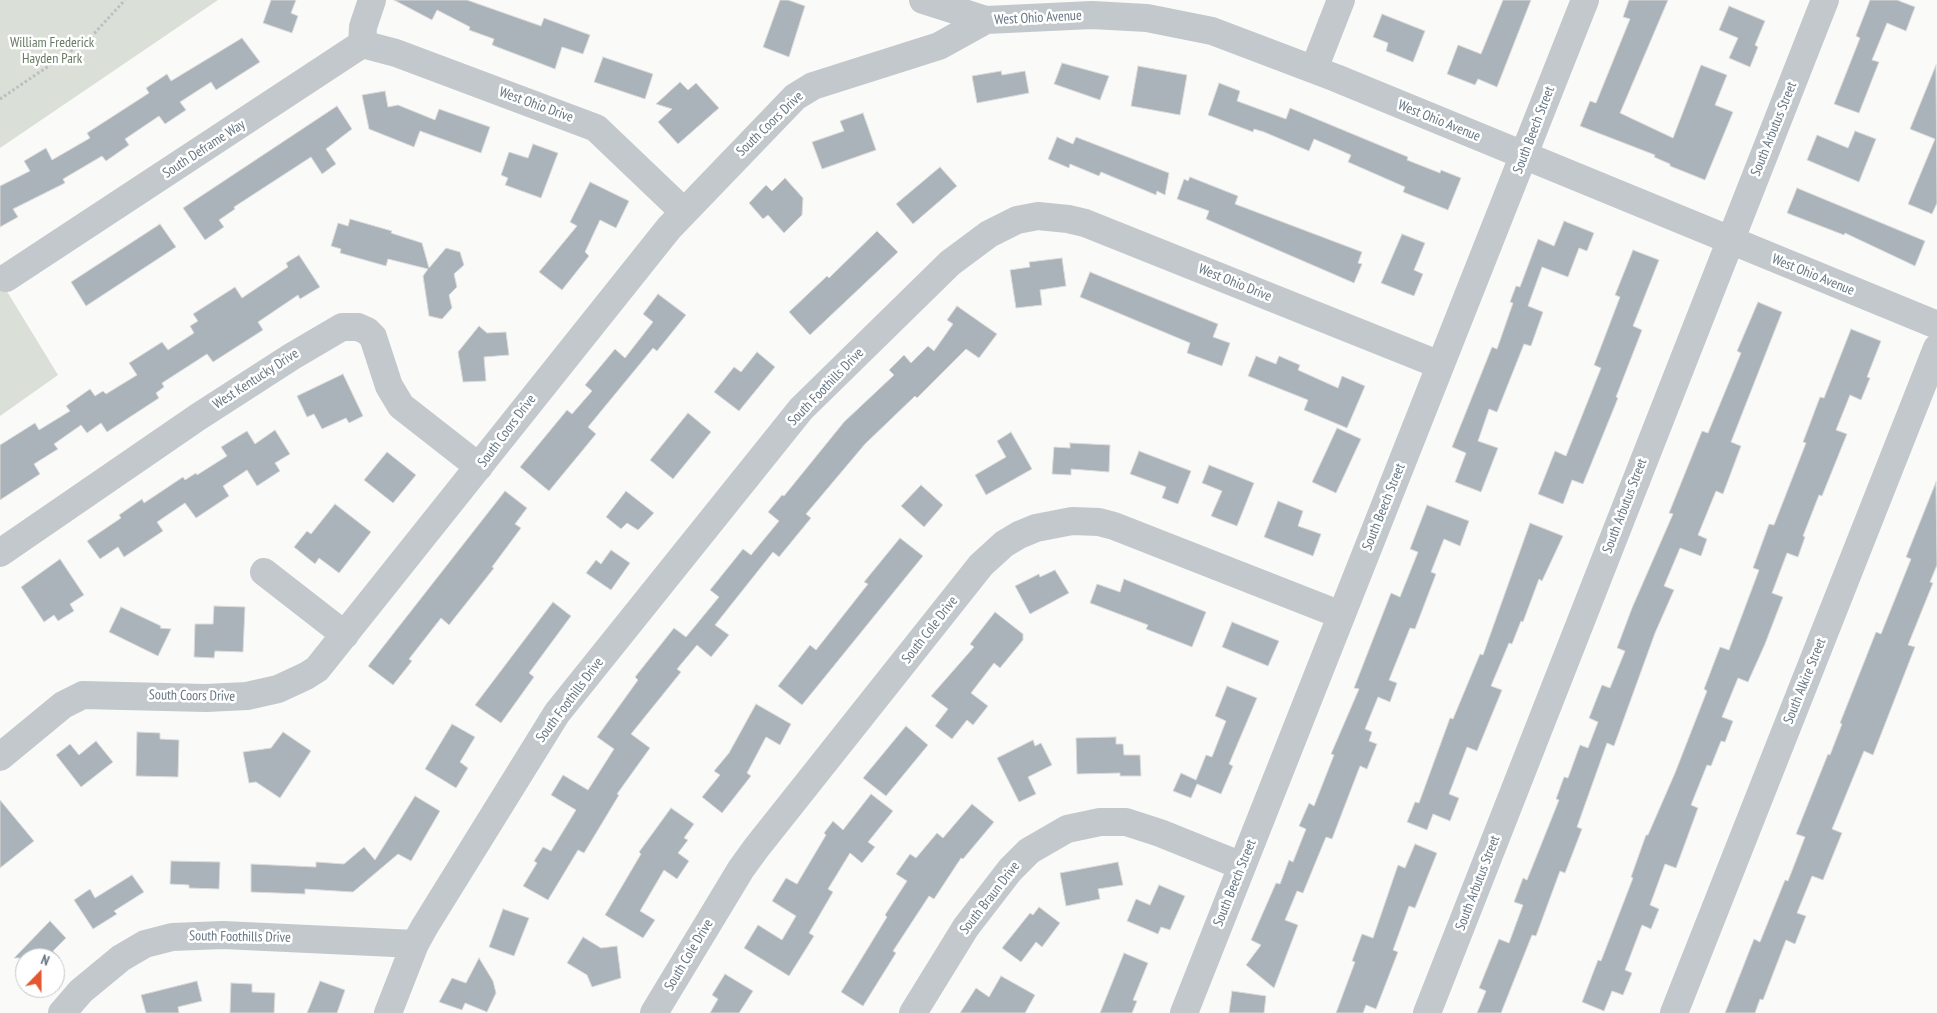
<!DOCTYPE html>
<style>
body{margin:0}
#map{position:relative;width:1937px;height:1013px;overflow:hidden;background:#fafaf8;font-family:"PT Sans Narrow",sans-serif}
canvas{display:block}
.north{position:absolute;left:15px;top:948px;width:50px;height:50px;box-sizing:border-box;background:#fff;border:1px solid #c1c8cd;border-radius:50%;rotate:22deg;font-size:14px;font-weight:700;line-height:20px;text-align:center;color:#657683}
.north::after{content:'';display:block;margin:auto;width:18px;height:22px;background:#e4572e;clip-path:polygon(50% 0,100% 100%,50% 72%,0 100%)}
</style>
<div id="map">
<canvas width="1937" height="1013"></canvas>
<div class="north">N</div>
</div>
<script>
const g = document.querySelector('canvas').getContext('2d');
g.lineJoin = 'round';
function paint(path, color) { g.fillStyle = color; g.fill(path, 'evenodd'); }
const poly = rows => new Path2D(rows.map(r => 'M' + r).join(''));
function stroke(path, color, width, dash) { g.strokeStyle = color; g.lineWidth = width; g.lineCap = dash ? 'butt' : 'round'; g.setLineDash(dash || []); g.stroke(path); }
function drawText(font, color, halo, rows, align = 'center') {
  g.font = font + ' "PT Sans Narrow",sans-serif'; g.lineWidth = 5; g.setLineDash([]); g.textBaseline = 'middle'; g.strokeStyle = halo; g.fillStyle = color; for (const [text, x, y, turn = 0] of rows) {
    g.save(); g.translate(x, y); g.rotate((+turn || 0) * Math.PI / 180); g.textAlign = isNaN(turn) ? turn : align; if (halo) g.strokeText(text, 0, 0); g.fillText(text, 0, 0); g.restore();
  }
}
const green = poly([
 [0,0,218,0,0,148],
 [0,280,58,375,0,416]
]);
const building = poly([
 [271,0,296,0,291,13,298,16,292,33,263,23,271,0],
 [394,0,467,0,541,26,544,18,590,35,583,54,562,47,555,69,492,45,494,39,469,30,470,27,437,10,432,20,394,0],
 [780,0,788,0,805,6,789,57,763,47,780,0],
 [1503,0,1531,0,1497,87,1478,79,1475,85,1447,74,1458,45,1481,54,1503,0],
 [1629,0,1668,0,1620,113,1673,138,1701,65,1727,75,1715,105,1733,112,1705,180,1670,166,1670,164,1654,157,1655,155,1580,126,1590,101,1596,103,1630,19,1623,17,1629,0],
 [1870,0,1897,0,1915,7,1906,31,1887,23,1872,60,1879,62,1859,113,1834,104,1860,38,1856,36,1870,0],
 [1729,6,1765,21,1755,45,1758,47,1750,67,1729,58,1738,38,1719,30,1729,6],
 [1382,14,1425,31,1413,62,1386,51,1388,43,1373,37,1382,14],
 [242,38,260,62,216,90,211,82,180,102,186,110,165,124,159,116,125,139,129,145,106,161,102,156,63,179,65,183,13,209,18,217,0,227,0,186,30,171,24,161,46,148,52,160,90,138,87,133,149,93,146,88,167,74,171,81,242,38],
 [603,57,653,74,645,99,594,82,603,57],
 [1062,63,1109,76,1100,100,1054,84,1062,63],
 [1936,65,1937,203,1932,214,1908,204,1935,139,1910,129,1936,65],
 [1138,66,1187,75,1180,115,1131,106,1138,66],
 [1001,71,1002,75,1025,71,1029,93,977,103,972,76,1001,71],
 [680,82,688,90,696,83,719,108,678,144,658,122,672,109,656,104,680,82],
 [1219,83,1240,91,1237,101,1286,119,1290,108,1408,157,1407,160,1440,173,1441,170,1461,178,1448,210,1403,192,1405,187,1348,162,1351,155,1314,139,1309,151,1264,132,1254,129,1253,132,1208,115,1219,83],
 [385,91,388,107,398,105,435,120,439,109,490,127,481,153,420,131,414,147,369,129,362,95,385,91],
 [337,106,352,129,326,149,336,164,322,174,311,157,234,207,235,209,219,220,224,227,205,240,183,208,337,106],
 [863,113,876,150,822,169,812,142,844,131,840,121,863,113],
 [1855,131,1876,139,1859,182,1807,160,1817,135,1848,148,1855,131],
 [1057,137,1073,144,1076,137,1169,173,1165,195,1157,191,1156,195,1101,172,1099,176,1070,164,1069,168,1048,159,1057,137],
 [533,144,558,153,541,198,505,185,508,178,501,175,509,152,528,158,533,144],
 [940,167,957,186,913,224,896,204,940,167],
 [1190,177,1238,196,1235,204,1362,252,1358,263,1362,264,1354,283,1206,219,1209,211,1177,199,1184,179,1188,181,1190,177],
 [785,178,803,198,802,215,784,233,768,215,763,219,749,203,766,185,772,191,785,178],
 [590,182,629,201,616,228,600,220,585,252,589,256,562,290,539,272,577,226,570,222,590,182],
 [1797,188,1925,241,1915,266,1845,233,1844,235,1787,213,1797,188],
 [350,219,392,231,391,233,422,243,429,268,446,248,460,252,464,265,454,274,457,287,449,295,452,308,442,319,429,316,423,276,428,269,388,259,386,266,340,253,341,249,331,246,338,223,348,226,350,219],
 [1564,221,1594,233,1587,251,1579,248,1568,277,1542,267,1528,306,1543,312,1531,346,1524,344,1497,412,1489,409,1478,441,1498,448,1481,492,1455,482,1466,453,1452,447,1492,347,1497,349,1513,303,1510,302,1516,286,1520,287,1538,239,1554,246,1564,221],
 [160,224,176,247,86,306,71,282,160,224],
 [877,231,898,252,810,335,789,312,827,276,829,278,877,231],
 [1402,234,1425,243,1414,270,1423,274,1414,296,1381,283,1402,234],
 [1633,250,1659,260,1633,326,1642,330,1616,397,1618,398,1583,484,1572,480,1563,504,1538,494,1555,451,1566,456,1601,368,1594,365,1620,297,1615,295,1633,250],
 [299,255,320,287,300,299,298,295,258,322,263,330,213,362,207,354,162,383,164,387,156,393,159,398,107,432,101,423,87,433,81,425,54,444,58,449,34,464,40,474,0,500,0,445,35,423,39,430,70,411,66,406,90,389,95,396,103,391,106,394,137,375,129,363,162,342,168,350,194,333,190,326,198,321,193,314,235,287,242,298,288,267,286,263,299,255],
 [1062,258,1066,286,1040,290,1042,305,1016,308,1010,270,1030,267,1029,262,1062,258],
 [1090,272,1218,324,1213,337,1230,343,1222,366,1187,353,1190,343,1080,297,1090,272],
 [658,294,686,315,657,351,653,348,588,427,596,434,549,491,520,467,567,410,572,414,592,391,585,385,615,349,625,358,653,322,643,314,658,294],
 [1758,302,1782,312,1731,442,1741,446,1723,494,1716,491,1698,535,1707,539,1701,556,1680,548,1664,586,1674,590,1655,633,1614,746,1607,743,1577,827,1582,829,1565,873,1560,871,1536,936,1532,935,1501,1013,1477,1013,1486,991,1479,988,1499,939,1509,943,1523,905,1514,902,1523,878,1527,880,1559,800,1556,799,1564,777,1568,778,1580,745,1588,748,1598,722,1589,718,1602,685,1610,688,1625,651,1617,648,1632,608,1673,514,1669,513,1702,431,1708,433,1741,353,1737,351,1758,302],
 [957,306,997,334,979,358,966,349,917,398,915,396,865,444,806,514,811,518,779,557,773,552,715,625,729,635,711,657,697,645,677,669,681,672,631,734,650,748,617,794,619,795,584,853,578,850,548,900,523,886,537,863,534,861,543,847,551,851,576,810,551,795,563,775,588,790,614,749,597,737,638,680,635,677,674,628,686,637,719,597,710,590,743,549,751,555,779,521,768,512,782,495,784,496,844,422,894,375,889,370,904,355,911,363,928,346,934,351,953,324,947,320,957,306],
 [479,326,487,333,506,332,509,355,484,357,486,381,463,382,458,352,479,326],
 [1851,329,1881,341,1867,377,1870,378,1861,400,1850,395,1836,430,1847,434,1822,496,1819,495,1803,536,1805,537,1798,557,1787,553,1772,593,1783,597,1765,644,1748,682,1738,678,1722,717,1733,721,1725,742,1721,741,1711,766,1707,765,1691,805,1698,808,1676,868,1665,864,1650,905,1659,909,1651,929,1642,925,1625,970,1632,973,1623,995,1612,991,1604,1011,1582,1002,1598,960,1601,961,1633,878,1631,877,1646,835,1648,835,1675,773,1707,691,1704,689,1720,647,1729,650,1759,570,1753,568,1769,524,1774,525,1806,443,1803,442,1820,397,1824,398,1851,329],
 [757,352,775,367,739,411,714,392,734,367,741,372,757,352],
 [1256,356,1276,364,1279,356,1300,365,1298,370,1338,388,1342,376,1365,386,1347,428,1304,410,1308,400,1248,376,1256,356],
 [343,374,363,416,349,423,346,418,322,429,314,414,307,417,297,396,343,374],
 [688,413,711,432,673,479,650,460,688,413],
 [1337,428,1361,439,1336,493,1312,482,1337,428],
 [275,430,290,454,275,463,280,471,257,486,247,470,223,486,229,496,196,518,185,503,157,522,163,531,124,557,118,547,100,559,87,541,121,518,119,515,142,499,144,503,183,477,185,480,196,473,197,475,227,456,221,447,247,431,255,444,275,430],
 [1011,432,1032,469,986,495,975,475,1006,457,997,441,1011,432],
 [1070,443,1110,445,1109,472,1071,469,1071,475,1052,474,1054,447,1070,448,1070,443],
 [1139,451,1191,471,1178,504,1162,498,1166,487,1130,474,1139,451],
 [387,452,416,475,393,503,364,480,387,452],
 [1209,465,1254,483,1237,526,1211,516,1222,491,1202,483,1209,465],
 [1936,482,1937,565,1930,582,1933,583,1908,645,1915,647,1873,755,1864,751,1832,829,1842,833,1823,880,1812,876,1797,913,1806,916,1795,944,1786,940,1763,1000,1760,999,1755,1013,1725,1013,1754,939,1760,942,1785,880,1788,881,1805,837,1796,834,1828,754,1830,755,1842,724,1840,723,1876,632,1881,634,1911,559,1906,557,1936,482],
 [921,485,943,505,924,527,901,506,921,485],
 [505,491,527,508,515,524,521,528,492,567,494,568,449,625,441,618,409,659,412,661,393,685,368,666,505,491],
 [626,491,654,513,638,530,627,523,621,529,606,517,626,491],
 [1278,501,1303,511,1298,526,1321,534,1313,556,1264,537,1278,501],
 [335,504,371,532,339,573,319,558,315,564,294,547,307,531,311,534,335,504],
 [1427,505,1469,521,1460,546,1444,539,1431,572,1436,574,1415,629,1410,628,1389,680,1397,683,1390,702,1378,697,1365,729,1372,732,1369,741,1377,744,1367,769,1360,766,1332,839,1326,837,1303,893,1297,891,1285,920,1298,925,1274,988,1246,965,1261,945,1251,940,1276,883,1280,884,1289,860,1293,862,1306,829,1299,826,1309,803,1314,806,1334,755,1331,754,1359,689,1354,688,1391,593,1400,597,1418,552,1410,549,1427,505],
 [1530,523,1563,536,1542,581,1539,579,1523,622,1521,621,1512,644,1509,643,1491,686,1502,690,1477,751,1467,747,1449,794,1459,798,1450,821,1433,814,1427,830,1407,822,1415,802,1419,803,1450,718,1453,719,1480,654,1483,655,1530,523],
 [900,538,923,556,802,705,778,686,810,645,816,650,868,584,864,582,900,538],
 [611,550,630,563,611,590,586,573,596,560,601,564,611,550],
 [60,559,84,595,70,604,74,611,58,621,54,615,44,622,21,587,60,559],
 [1055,570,1069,593,1030,614,1015,586,1039,574,1040,577,1055,570],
 [1124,579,1206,612,1192,647,1146,629,1148,625,1090,603,1097,584,1120,592,1124,579],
 [553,602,571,616,529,673,534,677,501,723,475,705,553,602],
 [214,606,245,607,243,652,215,651,214,658,194,657,195,624,213,624,214,606],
 [121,607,161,626,160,628,171,629,158,656,109,632,121,607],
 [995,612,1023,634,1023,640,1000,668,994,663,971,693,988,706,973,725,967,720,952,739,935,726,948,709,931,696,974,647,970,644,995,612],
 [1232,622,1279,641,1268,666,1222,647,1232,622],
 [1227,686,1257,698,1229,764,1233,766,1221,794,1197,784,1191,798,1173,791,1181,773,1196,780,1206,755,1212,757,1226,721,1215,716,1227,686],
 [756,704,791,724,780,745,766,737,747,773,751,776,722,813,702,797,720,775,714,771,729,753,756,704],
 [452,724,475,737,460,762,468,768,456,788,425,769,452,724],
 [906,726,928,745,886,796,863,778,906,726],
 [137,732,160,733,160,739,179,740,178,777,136,776,137,732],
 [283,732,311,751,280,798,256,782,249,783,243,752,271,748,283,732],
 [1116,737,1116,744,1123,744,1124,755,1140,755,1141,776,1120,776,1120,773,1077,774,1076,738,1116,737],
 [1033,740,1035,746,1041,743,1052,765,1028,777,1036,794,1019,802,997,758,1033,740],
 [96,741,113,762,81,787,56,755,70,744,79,755,96,741],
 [871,794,893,811,868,842,875,847,862,863,850,853,828,889,833,892,809,933,814,936,789,976,744,948,758,925,782,940,796,916,772,901,786,878,797,884,826,835,824,833,833,821,843,830,871,794],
 [415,796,440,811,411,861,398,854,353,892,305,889,305,894,251,892,251,864,316,867,316,862,344,864,364,847,375,860,415,796],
 [0,800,34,841,0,868,0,800],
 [972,804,994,822,963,859,961,858,934,899,929,896,893,951,896,953,863,1006,841,992,887,917,885,915,907,881,896,874,910,854,916,858,937,833,943,838,972,804],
 [671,808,694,824,684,838,688,840,678,853,689,861,677,879,664,870,640,911,655,920,643,938,605,915,641,854,639,852,671,808],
 [1415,844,1437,853,1415,908,1409,906,1393,950,1398,952,1376,1009,1366,1005,1363,1013,1336,1013,1355,962,1352,961,1362,934,1373,938,1398,865,1405,868,1415,844],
 [171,861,220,862,219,889,189,888,189,885,170,884,171,861],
 [1118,862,1123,885,1098,889,1100,899,1066,906,1060,873,1118,862],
 [132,875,144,892,114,911,117,914,93,929,74,900,90,889,95,898,132,875],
 [1159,885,1185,896,1170,930,1161,927,1158,934,1127,921,1136,899,1150,905,1159,885],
 [1039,907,1060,923,1042,947,1036,942,1021,962,1002,948,1030,913,1033,915,1039,907],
 [503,909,529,918,514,956,489,947,503,909],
 [50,921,66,938,53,951,60,958,14,958,50,921],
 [583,937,601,948,617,946,621,978,592,987,587,975,567,963,583,937],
 [1124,953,1148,963,1133,1000,1137,1001,1132,1013,1100,1013,1124,953],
 [479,958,493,981,496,993,487,1012,465,1003,462,1010,439,1002,452,978,466,983,479,958],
 [725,974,753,991,739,1013,710,1013,718,999,712,995,725,974],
 [1001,976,1035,995,1025,1013,960,1013,976,988,989,997,1001,976],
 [197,981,202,1001,178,1007,179,1013,146,1013,141,995,197,981],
 [320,981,345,990,337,1013,307,1013,320,981],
 [231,983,252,984,252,992,275,993,274,1013,230,1013,231,983],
 [1232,991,1266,996,1264,1013,1229,1013,1232,991]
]);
const path = poly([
 [0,99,90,38,125,0]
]);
const minor = poly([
 [923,0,986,20,1092,15,1147,18,1212,31,1336,78,1937,325],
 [362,44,396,53,596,128,683,211],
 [1314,69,1341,0],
 [6,278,362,44,363,27,372,0],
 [0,553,198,417,291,357,342,327,358,327,367,331,373,337,389,386,401,406,479,467],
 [264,572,345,635],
 [0,757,63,705,83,695,206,698,247,696,278,689,306,676,317,669,669,228,795,97,813,86,939,46,986,20],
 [62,1013,81,991,121,958,145,944,172,937,223,935,415,944],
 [388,1013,415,944,425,926,557,713,801,409,950,263,989,234,1017,220,1038,216,1068,219,1085,223,1440,365],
 [654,1013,741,869,757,847,981,565,1004,544,1019,535,1036,528,1072,521,1099,522,1114,526,1341,615],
 [913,1013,966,927,1010,870,1029,851,1067,829,1100,822,1126,822,1160,833,1242,866],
 [1184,1013,1585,0],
 [1427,1013,1825,0],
 [1674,1013,1937,348]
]);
const streetNames = [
 ["West Ohio Avenue",1038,18,-3],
 ["West Ohio Drive",536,105,20],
 ["West Ohio Avenue",1439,121,22],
 ["South Coors Drive",770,124,-44],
 ["South Arbutus Street",1774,129,-68],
 ["South Beech Street",1534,130,-69],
 ["South Deframe Way",204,149,-33],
 ["West Ohio Avenue",1813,275,22],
 ["West Ohio Drive",1235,283,22],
 ["West Kentucky Drive",256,379,-33],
 ["South Foothills Drive",826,387,-46],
 ["South Coors Drive",507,431,-53],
 ["South Arbutus Street",1625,506,-69],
 ["South Beech Street",1384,507,-68],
 ["South Cole Drive",930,630,-52],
 ["South Alkire Street",1805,681,-68],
 ["South Coors Drive",192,696,1],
 ["South Foothills Drive",570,700,-53],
 ["South Beech Street",1235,883,-68],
 ["South Arbutus Street",1478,883,-69],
 ["South Braun Drive",990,898,-52],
 ["South Foothills Drive",240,937,1],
 ["South Cole Drive",689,955,-59]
];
const parkNames = [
 ["William Frederick",52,43],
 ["Hayden Park",52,59]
];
paint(green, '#dadfd7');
paint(building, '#aab3b9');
stroke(building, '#dcdcda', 1);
stroke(path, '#bbbfc2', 3, [2.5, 2.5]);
stroke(minor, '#c3c8cc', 28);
drawText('14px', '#657683', '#fff', streetNames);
drawText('14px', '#687a64', '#fff', parkNames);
</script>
